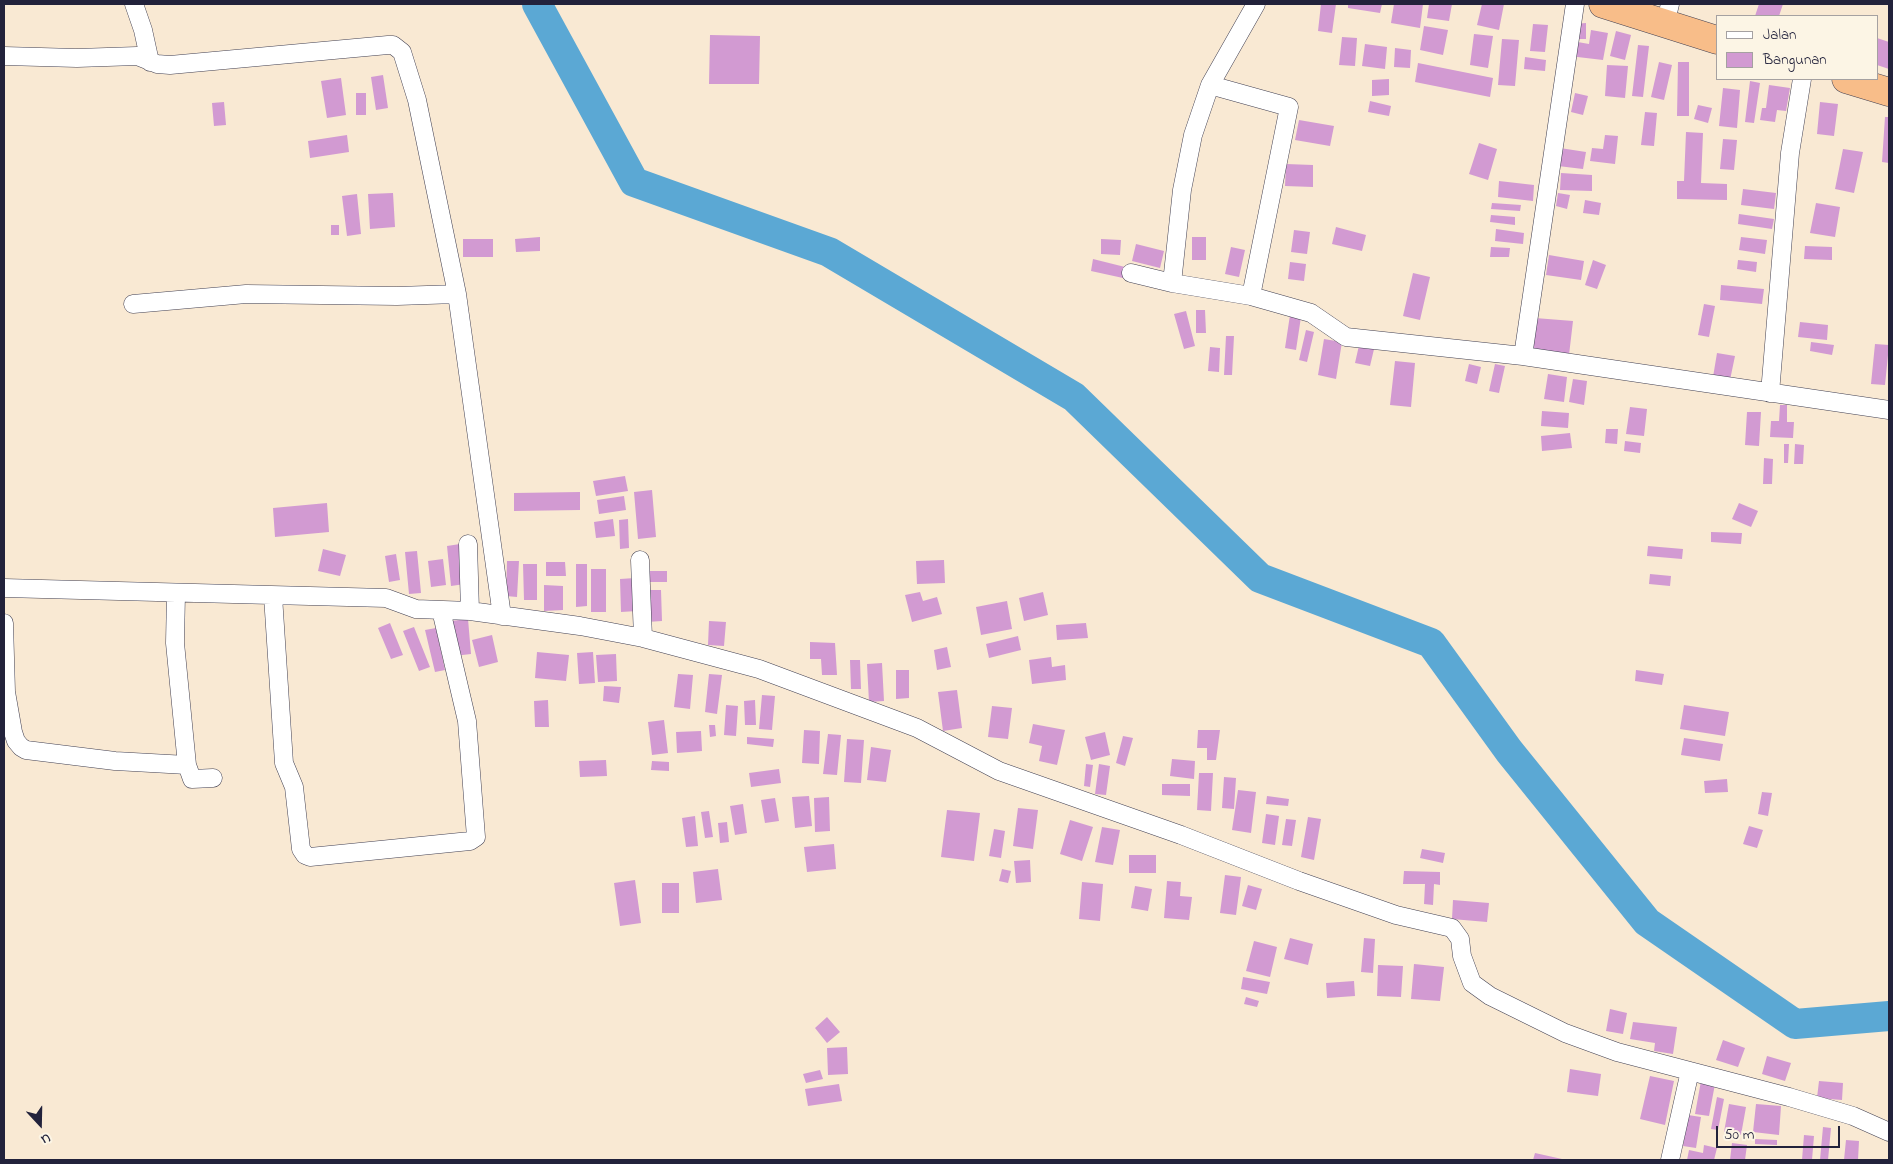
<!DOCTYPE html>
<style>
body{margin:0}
#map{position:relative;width:1893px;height:1164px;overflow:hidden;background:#f9e9d3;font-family:"Indie Flower",sans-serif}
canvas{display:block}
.frame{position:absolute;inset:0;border:5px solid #22223b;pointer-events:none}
.legend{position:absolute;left:1716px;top:15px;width:162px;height:65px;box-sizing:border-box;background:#fcf5e5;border:1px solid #a5a1a1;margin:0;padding:6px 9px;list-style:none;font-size:15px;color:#22223b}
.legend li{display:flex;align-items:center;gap:10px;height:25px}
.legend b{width:25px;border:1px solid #a5a1a1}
.north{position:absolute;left:15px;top:1099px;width:50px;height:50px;-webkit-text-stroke:4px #fcf5e5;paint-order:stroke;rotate:159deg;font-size:14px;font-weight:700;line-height:20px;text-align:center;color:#22223b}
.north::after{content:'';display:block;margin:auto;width:18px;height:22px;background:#22223b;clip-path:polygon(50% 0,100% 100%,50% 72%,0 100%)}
.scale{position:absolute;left:1716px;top:1126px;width:124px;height:22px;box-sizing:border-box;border:2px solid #22223b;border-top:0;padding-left:6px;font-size:15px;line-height:18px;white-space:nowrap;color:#22223b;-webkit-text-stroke:4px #fcf5e5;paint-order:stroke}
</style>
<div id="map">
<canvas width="1893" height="1164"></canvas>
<div class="frame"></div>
<ul class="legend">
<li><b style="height:6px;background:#fff"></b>Jalan</li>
<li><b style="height:14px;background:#d29ad2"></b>Bangunan</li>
</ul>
<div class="north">U</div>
<div class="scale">50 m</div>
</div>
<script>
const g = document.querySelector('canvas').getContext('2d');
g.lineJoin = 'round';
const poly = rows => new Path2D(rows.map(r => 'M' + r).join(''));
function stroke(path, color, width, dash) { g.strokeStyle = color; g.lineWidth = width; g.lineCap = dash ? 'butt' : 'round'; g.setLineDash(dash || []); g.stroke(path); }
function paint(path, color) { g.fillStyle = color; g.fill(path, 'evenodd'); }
const river = poly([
 [537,4,634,182,829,252,1074,397,1260,578,1431,643,1509,751,1647,922,1795,1024,1889,1016]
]);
const building = poly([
 [1321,4,1336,4,1332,33,1318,31],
 [1348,4,1382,4,1380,13,1348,8],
 [1394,4,1423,4,1420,28,1391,23],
 [1429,4,1452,4,1449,21,1427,18],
 [1482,4,1504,4,1499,30,1477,25],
 [1759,4,1783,4,1779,16,1755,16],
 [1586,23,1586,39,1575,39,1574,24],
 [1533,24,1548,25,1545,52,1530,51],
 [1424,26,1448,30,1443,55,1420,50],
 [1591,30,1608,33,1603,60,1569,56,1572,41,1589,44],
 [1616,31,1631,35,1625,60,1610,56],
 [1474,34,1493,36,1488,68,1470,65],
 [710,35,760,36,759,84,709,84],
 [1342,37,1357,38,1355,66,1339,65],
 [1877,38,1889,42,1889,69,1877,65],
 [1502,39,1519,40,1515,86,1498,85],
 [1365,44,1387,47,1385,69,1362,66],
 [1638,45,1649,46,1643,97,1632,96],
 [1395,48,1411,50,1410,68,1394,67],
 [1525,57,1546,60,1545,71,1524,69],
 [1659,62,1672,65,1664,100,1651,97],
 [1678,62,1689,62,1689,116,1677,116],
 [1418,63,1493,78,1490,97,1415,82],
 [1607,65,1628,66,1625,98,1605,96],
 [383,75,388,108,376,110,371,77],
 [341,78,346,115,327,118,321,81],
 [1389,79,1389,95,1372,96,1372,80],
 [1750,81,1760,83,1754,123,1745,122],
 [1769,85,1790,88,1786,111,1777,110,1775,122,1760,120,1762,108,1766,108],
 [1723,88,1740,90,1737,128,1719,126],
 [356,93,366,93,366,115,356,115],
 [1575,93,1588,96,1583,115,1571,112],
 [1370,101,1391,106,1389,116,1368,112],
 [224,102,226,125,214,126,212,103],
 [1820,102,1838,104,1834,136,1817,134],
 [1698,105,1712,108,1708,123,1694,119],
 [1645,112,1657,113,1654,146,1641,145],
 [1885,117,1889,117,1889,163,1882,162],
 [1299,120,1334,126,1330,146,1295,140],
 [1686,132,1703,133,1701,183,1727,184,1727,200,1677,199,1677,181,1684,181],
 [347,135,349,152,310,158,308,141],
 [1605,135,1618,136,1615,164,1590,161,1592,148,1603,149],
 [1723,139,1737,140,1734,170,1720,169],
 [1479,143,1497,149,1488,180,1469,174],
 [1560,148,1586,152,1583,169,1558,166],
 [1843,149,1863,152,1854,193,1835,189],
 [1286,164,1313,165,1313,187,1285,186],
 [1561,173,1592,175,1592,191,1560,190],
 [1499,181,1534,185,1533,201,1498,197],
 [1743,189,1776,193,1774,209,1741,205],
 [393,193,395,227,370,229,368,194],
 [1558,193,1570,195,1567,209,1556,206],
 [357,194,361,234,347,236,342,196],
 [1585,200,1601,203,1599,215,1583,213],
 [1492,203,1521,205,1520,211,1491,209],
 [1816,203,1840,207,1835,237,1810,233],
 [1739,214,1774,219,1772,229,1738,224],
 [1491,215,1515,217,1515,225,1490,222],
 [331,225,339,225,339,235,331,235],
 [1336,227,1366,235,1362,251,1332,244],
 [1496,229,1524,233,1523,244,1495,241],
 [1294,230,1310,232,1307,254,1291,252],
 [540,237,540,251,516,252,515,239],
 [1192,237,1206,237,1206,260,1192,260],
 [1741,237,1767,240,1765,254,1739,250],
 [463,239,493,239,493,257,463,257],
 [1101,239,1121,240,1120,255,1101,254],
 [1136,244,1164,251,1160,268,1132,261],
 [1805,246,1832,247,1832,260,1804,259],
 [1231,247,1245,250,1239,277,1225,274],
 [1491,247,1510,248,1509,257,1490,257],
 [1549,255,1584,261,1581,280,1546,275],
 [1093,259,1125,267,1123,278,1091,271],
 [1593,260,1606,265,1597,289,1585,285],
 [1738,260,1757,262,1756,272,1737,269],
 [1290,262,1306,264,1304,281,1288,279],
 [1413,273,1430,277,1420,320,1403,316],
 [1721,285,1764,289,1762,304,1720,300],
 [1704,304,1715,306,1709,337,1698,335],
 [1196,310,1205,310,1206,333,1196,333],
 [1186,311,1195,346,1184,349,1174,314],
 [1290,315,1301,317,1296,350,1285,348],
 [1535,318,1573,321,1569,355,1532,352],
 [1800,322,1828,325,1827,340,1798,337],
 [1306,330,1314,332,1307,362,1299,360],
 [1226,336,1234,336,1232,375,1224,375],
 [1324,339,1342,342,1336,379,1318,375],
 [1360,341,1375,345,1370,366,1355,363],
 [1811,342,1834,345,1832,355,1810,351],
 [1875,344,1889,345,1885,385,1871,384],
 [1210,347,1220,348,1219,372,1208,371],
 [1717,353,1735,356,1730,380,1713,377],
 [1395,361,1415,363,1411,407,1390,405],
 [1469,364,1481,367,1477,384,1465,381],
 [1495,364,1505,366,1499,393,1489,391],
 [1548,374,1567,377,1564,402,1544,399],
 [1573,379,1587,381,1584,405,1569,402],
 [1780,405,1787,405,1787,422,1794,422,1793,438,1770,437,1771,421,1779,421],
 [1630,407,1647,409,1644,436,1626,434],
 [1542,411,1569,413,1568,428,1541,426],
 [1747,412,1761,412,1759,446,1745,445],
 [1606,429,1618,429,1617,444,1605,443],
 [1570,433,1572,448,1542,451,1541,436],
 [1625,441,1641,443,1640,453,1624,451],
 [1784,444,1789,444,1788,463,1784,463],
 [1795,444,1804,445,1803,464,1794,464],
 [1764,458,1773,459,1772,484,1763,484],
 [625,476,628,491,596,496,593,481],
 [652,490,656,537,638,539,634,492],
 [580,492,580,510,514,511,514,493],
 [624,496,626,510,599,514,597,500],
 [327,503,329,532,275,537,273,508],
 [1739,503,1758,511,1751,527,1732,519],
 [613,519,615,536,596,538,594,522],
 [628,519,629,548,620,549,619,520],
 [1711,532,1742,533,1741,544,1711,542],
 [460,544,465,584,451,586,447,546],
 [1648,546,1683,549,1682,559,1647,556],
 [323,549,346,555,340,576,318,571],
 [417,551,421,593,409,594,405,552],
 [396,554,400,580,389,582,385,556],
 [443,559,446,585,431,587,428,561],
 [944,560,945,583,917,584,916,561],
 [507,561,519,561,517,597,506,596],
 [546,562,565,562,566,576,546,576],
 [523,564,537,564,537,600,524,600],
 [576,564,587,564,587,606,576,607],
 [591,569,606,569,606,612,591,612],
 [645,571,667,571,667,582,644,582],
 [1650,574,1671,576,1670,586,1649,584],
 [635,578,637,611,621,612,620,579],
 [544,585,563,586,563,610,544,611],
 [646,590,661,590,662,621,647,622],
 [920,592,923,601,937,597,942,614,912,622,905,595],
 [1043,592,1048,615,1024,621,1019,598],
 [1007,601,1012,629,981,635,976,607],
 [468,619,471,654,454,656,451,621],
 [709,621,726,622,724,646,708,645],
 [390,623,403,655,391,659,378,628],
 [1086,623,1088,638,1057,640,1056,625],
 [414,627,430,667,419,671,403,631],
 [436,628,445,670,435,672,425,630],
 [492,635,498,662,479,667,472,640],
 [1018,636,1021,650,989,658,986,644],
 [810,642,835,643,837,675,822,675,821,659,810,659],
 [947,647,951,667,937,670,934,650],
 [537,652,569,655,566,681,535,678],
 [593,652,595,683,579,684,577,653],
 [616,654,617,681,598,682,596,655],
 [1051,657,1052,667,1065,665,1066,680,1032,684,1029,660],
 [850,660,860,660,861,689,851,689],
 [882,663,884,701,869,702,867,664],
 [896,670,909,670,909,698,896,699],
 [1636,670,1664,674,1662,685,1635,681],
 [678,674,693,675,690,709,674,707],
 [709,674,722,675,717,714,705,712],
 [604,686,621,687,619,703,603,701],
 [957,690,962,728,943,731,938,692],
 [762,695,775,696,772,730,759,729],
 [548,700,549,727,535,727,534,701],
 [755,700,756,725,745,725,744,701],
 [726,705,738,706,736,736,724,735],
 [1684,705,1729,712,1725,736,1680,729],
 [992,706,1012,708,1008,739,988,737],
 [664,720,668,753,652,755,648,722],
 [1033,724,1065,730,1057,765,1039,761,1042,746,1029,743],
 [709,725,715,725,716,736,710,737],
 [804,730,820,731,819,764,802,763],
 [1198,730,1220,730,1216,760,1207,760,1207,748,1197,748],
 [701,731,702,751,677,753,676,732],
 [1105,732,1110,755,1091,760,1085,737],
 [828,734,841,735,837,775,823,774],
 [1123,736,1133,738,1125,766,1116,763],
 [747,737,774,739,773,747,747,744],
 [1684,738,1723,744,1720,761,1681,755],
 [847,739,864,740,861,783,844,782],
 [871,747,891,750,886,782,867,780],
 [1172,759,1195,761,1194,779,1170,776],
 [606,760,607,776,580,777,579,761],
 [652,761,669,762,669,771,651,770],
 [1086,764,1093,765,1090,787,1084,786],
 [1099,764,1110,766,1106,795,1095,794],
 [779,769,781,783,751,787,749,773],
 [1199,773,1213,773,1211,811,1197,810],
 [1224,777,1236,778,1234,809,1222,808],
 [1727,779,1728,792,1705,793,1704,781],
 [1162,784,1190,784,1190,796,1162,795],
 [1238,790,1256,792,1251,833,1232,830],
 [1762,792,1772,793,1768,816,1758,814],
 [809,796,812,826,795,828,792,797],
 [1267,796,1289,799,1288,806,1266,804],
 [829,797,830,831,815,832,814,798],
 [775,798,779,821,765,823,761,800],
 [743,804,747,833,735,835,730,806],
 [1018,808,1038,810,1033,849,1013,846],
 [947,810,980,813,974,861,941,857],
 [709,811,713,837,705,838,701,812],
 [1266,814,1279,816,1275,845,1262,843],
 [695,816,698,846,686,847,682,818],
 [1308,817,1321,819,1314,860,1301,857],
 [1286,819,1296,820,1292,846,1282,845],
 [1070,820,1093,827,1082,861,1060,854],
 [727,822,729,842,720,843,718,823],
 [1749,826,1763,830,1757,848,1743,844],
 [1102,827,1120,830,1113,865,1095,862],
 [994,829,1005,831,1001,858,989,856],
 [834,844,836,869,807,872,804,847],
 [1422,849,1445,853,1443,863,1420,858],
 [1129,855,1156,855,1156,873,1129,873],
 [1030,860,1031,882,1016,883,1014,861],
 [718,869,722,900,696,903,693,872],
 [1002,869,1011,871,1008,883,999,881],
 [1404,871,1440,872,1440,885,1434,884,1433,905,1424,904,1425,884,1403,884],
 [1225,875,1241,877,1236,915,1220,913],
 [635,880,641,923,620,926,614,883],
 [1167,881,1181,882,1180,896,1192,897,1189,920,1164,918],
 [1082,882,1103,884,1100,921,1079,919],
 [662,883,679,883,679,913,662,913],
 [1248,885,1262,889,1256,910,1242,906],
 [1135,886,1152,889,1148,911,1131,908],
 [1453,900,1489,903,1487,922,1452,919],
 [1290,938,1313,944,1308,965,1284,959],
 [1364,938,1375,939,1373,973,1361,972],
 [1254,941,1277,947,1270,977,1246,971],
 [1414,964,1444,967,1440,1001,1411,999],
 [1378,965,1403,966,1401,997,1377,996],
 [1243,977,1270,982,1267,994,1241,989],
 [1354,981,1355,996,1327,998,1326,983],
 [1246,997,1259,1001,1257,1007,1244,1004],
 [1610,1009,1627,1013,1623,1034,1606,1031],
 [827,1017,840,1032,827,1043,815,1028],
 [1633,1022,1677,1027,1673,1054,1654,1051,1655,1043,1630,1039],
 [1723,1040,1745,1048,1738,1067,1716,1060],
 [847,1047,848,1074,828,1075,827,1048],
 [1767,1056,1791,1063,1785,1081,1762,1074],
 [1570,1069,1601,1074,1598,1096,1567,1092],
 [820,1070,823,1079,806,1083,803,1074],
 [1650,1076,1674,1081,1665,1125,1640,1119],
 [1701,1081,1715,1084,1709,1116,1695,1114],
 [1819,1081,1843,1083,1842,1100,1817,1098],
 [839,1084,842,1101,808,1106,805,1089],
 [1717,1097,1724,1099,1718,1130,1711,1129],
 [1729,1104,1746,1107,1741,1135,1724,1132],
 [1756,1104,1781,1106,1779,1135,1753,1132],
 [1688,1115,1701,1117,1696,1148,1683,1146],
 [1823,1127,1831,1128,1828,1160,1820,1160],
 [1804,1135,1814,1136,1812,1160,1802,1160],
 [1755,1139,1777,1140,1777,1145,1755,1144],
 [1846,1140,1859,1141,1858,1160,1844,1160],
 [1732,1143,1747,1145,1745,1160,1730,1160],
 [1704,1145,1717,1148,1714,1160,1687,1160,1689,1150,1703,1153],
 [1535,1153,1562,1159,1562,1160,1533,1160]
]);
const street = poly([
 [134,4,143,30,150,62],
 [1665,25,1670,4],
 [4,56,77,58,137,56,157,64,170,65,388,45,393,45,402,52,417,100,457,294,502,616],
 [1210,85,1289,107,1251,296],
 [1131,273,1172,283,1251,296,1311,313,1346,337,1523,356,1889,410],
 [1172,283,1182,190,1193,135,1210,85,1256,4],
 [133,304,246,294,397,296,457,294],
 [1523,356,1575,4],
 [1770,393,1790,153,1802,79],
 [468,544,470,611],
 [640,560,643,638],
 [4,588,386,598,416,609,470,611,580,626,643,638,759,669,917,728,999,771,1181,835,1299,881,1396,915,1452,928,1460,939,1462,956,1472,983,1490,996,1565,1033,1617,1052,1789,1097,1853,1116,1889,1132],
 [273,596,284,763,294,787,301,849,305,855,310,857,470,841,476,837,467,721,441,610],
 [4,623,6,692,13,732,16,741,21,747,26,750,115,761,187,765,175,643,176,594],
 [187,765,192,779,213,778],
 [1670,1160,1690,1071]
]);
const highway = poly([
 [1603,4,1717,40],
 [1846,79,1889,92]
]);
stroke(river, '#5ba8d4', 30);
paint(building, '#d29ad2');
stroke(street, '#424052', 19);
stroke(highway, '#424052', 29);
stroke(street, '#fff', 18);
stroke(highway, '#f8bd89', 28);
</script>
